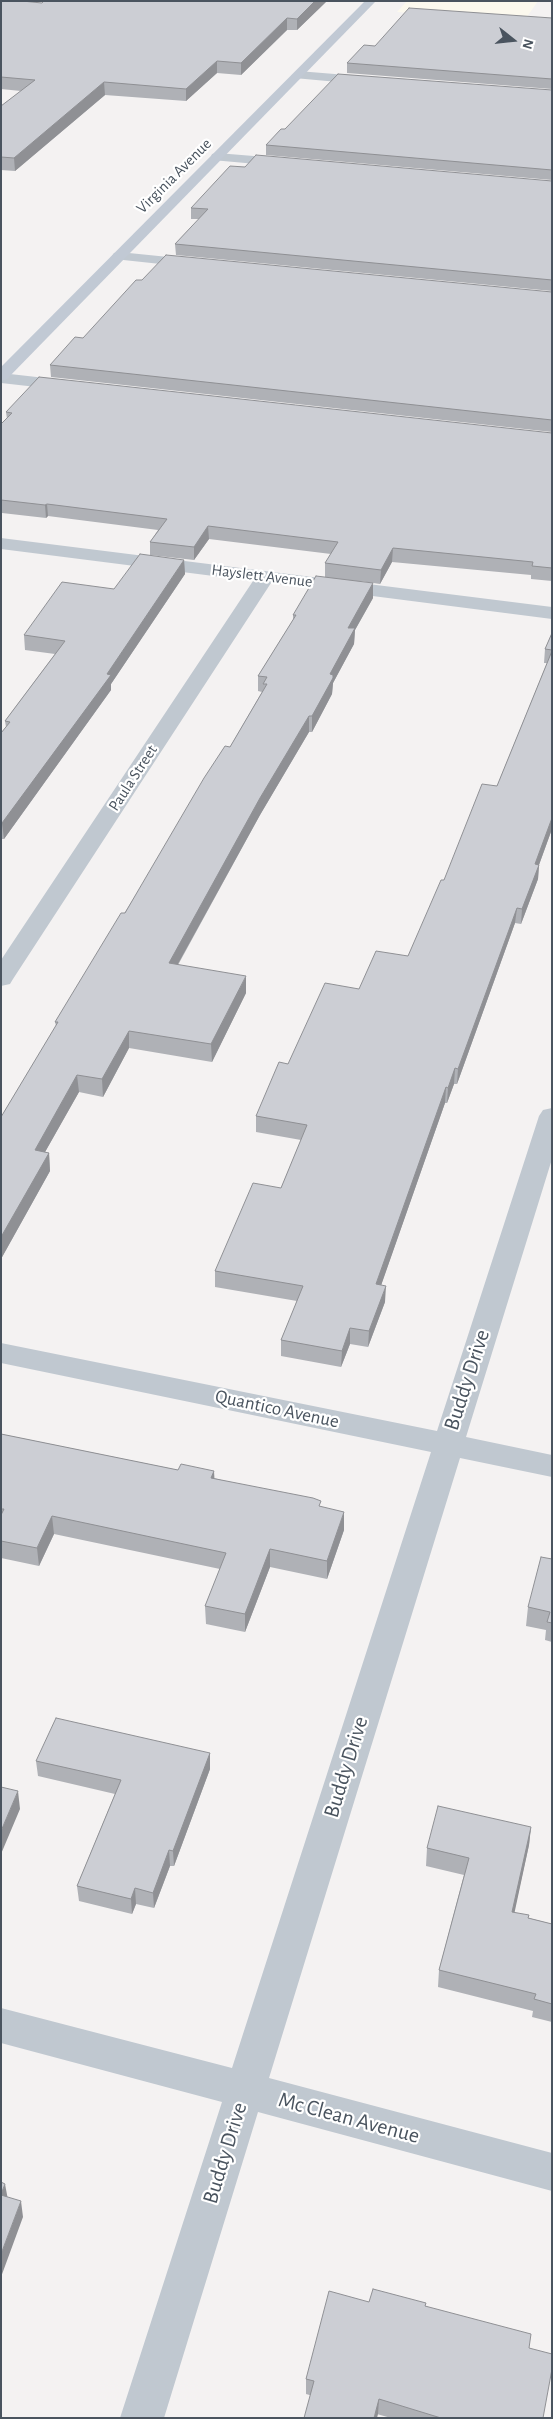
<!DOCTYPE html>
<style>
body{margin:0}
#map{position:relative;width:553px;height:2419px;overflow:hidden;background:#f4f2f2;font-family:"Alegreya Sans",sans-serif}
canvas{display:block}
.frame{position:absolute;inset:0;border:2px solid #4a545f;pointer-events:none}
.north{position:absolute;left:488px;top:15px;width:50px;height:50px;-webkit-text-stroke:4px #fff;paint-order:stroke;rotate:106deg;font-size:14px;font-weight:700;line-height:20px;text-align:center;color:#4a545f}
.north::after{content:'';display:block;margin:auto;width:18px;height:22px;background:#4a545f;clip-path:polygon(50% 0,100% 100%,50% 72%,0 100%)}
</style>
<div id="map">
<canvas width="553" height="2419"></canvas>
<div class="frame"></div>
<div class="north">N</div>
</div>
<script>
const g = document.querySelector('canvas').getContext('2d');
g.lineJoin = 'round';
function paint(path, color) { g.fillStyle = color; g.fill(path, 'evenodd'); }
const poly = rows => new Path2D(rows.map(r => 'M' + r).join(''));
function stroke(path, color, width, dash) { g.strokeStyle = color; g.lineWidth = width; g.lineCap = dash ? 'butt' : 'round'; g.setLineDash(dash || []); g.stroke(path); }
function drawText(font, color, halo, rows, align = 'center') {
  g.font = font + ' "Alegreya Sans",sans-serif'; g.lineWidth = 4.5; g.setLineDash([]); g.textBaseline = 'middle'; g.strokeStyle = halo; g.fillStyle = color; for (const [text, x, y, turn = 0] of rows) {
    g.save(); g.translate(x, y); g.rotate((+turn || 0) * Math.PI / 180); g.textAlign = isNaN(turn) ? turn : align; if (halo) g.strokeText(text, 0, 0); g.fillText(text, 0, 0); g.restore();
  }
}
const commercial = poly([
 [407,1,538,1,524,21,397,12]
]);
const street = poly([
 [298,71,371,77,377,81,371,85,294,78,292,75,298,71],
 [217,153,290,159,297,163,290,167,212,160,211,157,212,154,217,153],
 [119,252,198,260,205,264,198,268,114,259,112,256,114,253,119,252],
 [1,373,72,381,78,383,80,386,78,389,72,391,1,383,1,373],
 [1,538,552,607,552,619,271,583,13,979,10,984,1,986,1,960,253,581,1,549,1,538],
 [552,1108,552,1159,466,1437,552,1455,552,1477,460,1458,269,2078,552,2153,552,2191,258,2112,164,2418,120,2418,222,2102,1,2043,1,2008,232,2068,431,1452,1,1363,1,1343,437,1431,539,1116,543,1110,552,1108]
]);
const secondary = poly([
 [365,1,376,1,7,379,1,381,1,367,365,1]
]);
const wall = poly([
 [1,1,42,3,44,1,327,1,297,30,287,30,241,75,217,73,186,101,105,95,15,171,1,170,1,106,21,91,1,89],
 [552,18,552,89,347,73,347,63,375,46],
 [552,90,552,180,266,155,266,145,285,129],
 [245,167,552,181,552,291,176,255,175,244,199,219,191,219,191,208],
 [552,292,552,432,51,377,50,365,83,338],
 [6,412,552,433,552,581,531,579,531,575,392,562,380,584,360,581,373,598,355,630,354,644,333,683,332,694,312,732,309,732,260,815,178,965,246,993,212,1062,129,1048,103,1097,79,1092,45,1152,49,1153,50,1171,1,1259,1,1117,56,1026,55,1022,230,747,262,692,258,691,258,676,293,620,293,615,325,577,325,563,331,554,209,539,194,560,150,555,150,542,158,530,48,516,46,518,2,513,1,514,1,424,7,419],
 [184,560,185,574,111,684,111,690,4,839,1,839,1,733,6,727,5,721,55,654,25,650,24,635,114,589],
 [552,633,552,829,539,865,538,879,521,924,515,923,457,1084,454,1084,447,1103,445,1103,381,1285,385,1302,368,1347,350,1344,341,1367,281,1356,281,1340,297,1301,215,1287,215,1271,281,1188,301,1140,256,1132,256,1116,288,1064,359,989,408,956,444,880,497,786,547,663,544,663,545,649],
 [1,1434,178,1470,214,1471,214,1478,321,1507,344,1530,327,1579,270,1567,245,1632,206,1624,205,1606,220,1569,54,1534,39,1566,1,1558],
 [552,1559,552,1642,545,1640,546,1630,526,1626,528,1607],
 [210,1753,210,1769,174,1866,170,1866,154,1908,136,1904,132,1914,79,1901,77,1886,115,1794,38,1776,36,1761],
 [531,1827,529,1845,514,1912,529,1918,552,1924,552,2022,532,2017,533,2011,438,1987,439,1970,464,1875,426,1866,427,1848],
 [369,2302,426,2306,529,2348,543,2418,391,2418,306,2394,306,2379]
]);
const shadedWall = poly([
 [315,1,327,1,297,30,297,19],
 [287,18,287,30,241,75,241,63],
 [217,61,217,73,186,101,186,89],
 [104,82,105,95,15,171,14,158],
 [47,504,48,516,46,518,45,505],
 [208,526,209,539,194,560,194,547],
 [393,548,392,562,380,584,381,570],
 [184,560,185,574,111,684,111,690,4,839,2,823,107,674],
 [373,583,373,598,355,630,354,644,333,683,332,694,312,732,312,716,348,628],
 [309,716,309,732,260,815,169,980,169,963,260,798],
 [552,818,552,829,536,873,539,865,538,879,521,924,522,909,535,864],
 [517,908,515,923,457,1084,458,1069],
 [246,976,246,993,212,1062,211,1044],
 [129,1031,129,1048,103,1097,102,1079],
 [455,1068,454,1084,447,1103,448,1088],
 [77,1075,79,1092,36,1168,35,1150],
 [446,1087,445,1103,376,1300,376,1284],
 [49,1153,50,1171,1,1259,1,1237],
 [386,1286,385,1302,368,1347,369,1331],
 [350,1328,350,1344,341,1367,342,1351],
 [214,1471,215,1488,211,1478],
 [344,1512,344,1530,327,1579,327,1561],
 [52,1516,54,1534,39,1566,37,1548],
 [270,1549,270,1567,245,1632,245,1614],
 [210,1753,210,1769,174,1866,173,1851],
 [18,1791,20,1809,1,1854,1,1831],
 [531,1827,529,1845,511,1929,512,1912],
 [169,1850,170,1866,154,1908,153,1893],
 [135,1888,136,1904,132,1914,131,1899],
 [5,2184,8,2200,1,2198,1,2194],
 [21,2201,23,2217,1,2277,1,2254],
 [379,2399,378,2414,377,2418,374,2418]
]);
const building = poly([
 [1,1,22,1,42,3,44,1,315,1,297,19,287,18,241,63,217,61,186,89,104,82,14,158,1,157,1,106,35,80,1,77,1,1],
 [409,8,552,18,552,79,347,63,364,45,375,46,409,8],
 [338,74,552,90,552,170,266,145,281,129,285,129,338,74],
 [256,155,552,181,552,280,175,244,208,209,191,208,230,166,245,167,256,155],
 [166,255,552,292,552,420,50,365,75,337,83,338,136,280,142,280,166,255],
 [39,377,552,433,552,568,532,566,533,562,393,548,381,570,325,563,338,542,208,526,194,547,150,542,167,519,47,504,45,505,1,500,1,424,12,413,6,412,39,377],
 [140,554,184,560,107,674,111,675,2,823,1,823,1,733,10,722,5,721,65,641,24,635,62,582,114,589,140,554],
 [316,576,373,583,348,628,355,628,330,674,333,675,333,678,312,716,309,716,260,798,169,963,246,976,211,1044,129,1031,102,1079,77,1075,35,1150,49,1153,1,1237,1,1132,2,1131,1,1130,1,1117,58,1022,55,1022,121,913,125,913,204,778,225,746,230,747,267,684,263,684,267,677,258,676,296,615,293,615,316,576],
 [552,633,552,650,545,649,552,633],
 [552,651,552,818,535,864,539,865,522,909,517,908,458,1069,455,1068,448,1088,446,1087,376,1284,386,1286,369,1331,350,1328,342,1351,281,1340,303,1286,215,1271,253,1183,281,1188,307,1125,256,1116,279,1062,288,1064,325,983,359,989,376,951,408,956,441,880,444,880,482,784,497,786,552,651],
 [1,1434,178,1470,181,1464,214,1471,211,1478,313,1498,321,1501,319,1506,344,1512,327,1561,270,1549,245,1614,205,1606,226,1553,52,1516,37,1548,1,1541,1,1515,4,1509,1,1509,1,1434],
 [541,1557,552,1559,552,1623,547,1622,550,1612,528,1607,541,1557],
 [56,1718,210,1753,173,1851,169,1850,153,1893,135,1888,131,1899,77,1886,121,1780,36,1761,56,1718],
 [1,1787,18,1791,1,1831,1,1787],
 [438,1806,531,1827,512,1912,529,1915,528,1918,552,1924,552,2004,534,1999,536,1994,439,1970,469,1858,427,1848,438,1806],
 [1,2182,5,2184,1,2194,1,2182],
 [1,2195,21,2201,1,2254,1,2195],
 [373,2289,426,2303,425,2306,531,2334,529,2348,552,2354,552,2369,543,2418,441,2418,379,2399,374,2418,304,2418,314,2381,306,2379,329,2291,369,2302,373,2289]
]);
const farStreetnames = [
 ["Virginia Avenue",174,176,-45],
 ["Hayslett Avenue",262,576,7],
 ["Paula Street",133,778,-57]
];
const streetNames = [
 ["Quantico Avenue",277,1409,12]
];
const nearStreetnames = [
 ["Buddy Drive",467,1380,-72],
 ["Buddy Drive",346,1767,-73],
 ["Mc Clean Avenue",349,2118,15],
 ["Buddy Drive",225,2153,-73]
];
paint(commercial, '#fcf9ee');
paint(street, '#c0c8d0');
paint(secondary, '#c1c9d4');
paint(wall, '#afb1b6');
paint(shadedWall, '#8f9094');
paint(building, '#ccced4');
stroke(building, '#8f9094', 1);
drawText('16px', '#4a545f', '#fff', farStreetnames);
drawText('19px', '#4a545f', '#fff', streetNames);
drawText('22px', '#4a545f', '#fff', nearStreetnames);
</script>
